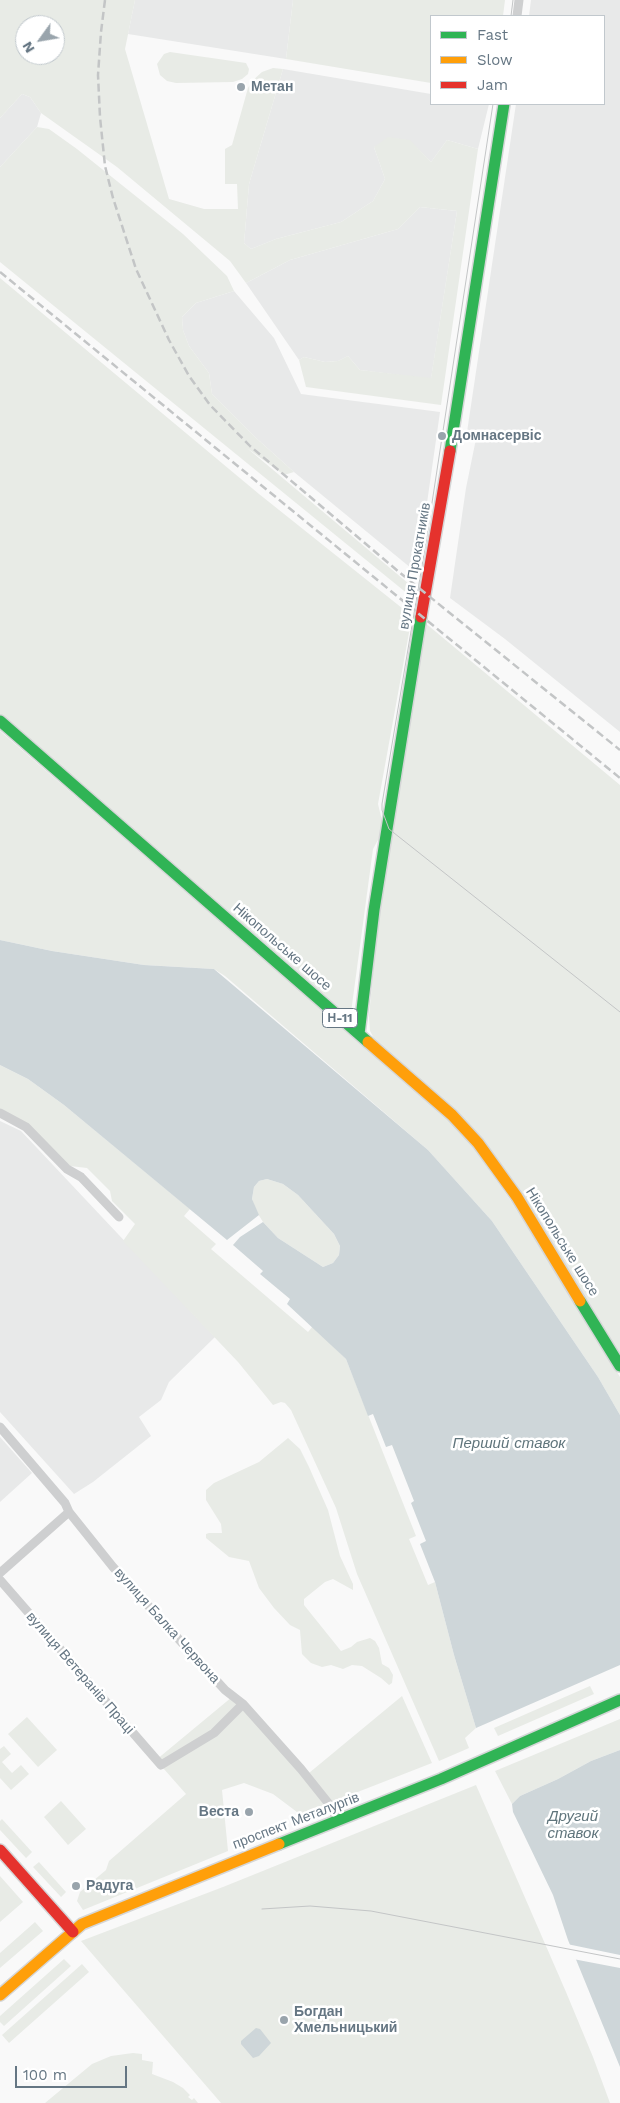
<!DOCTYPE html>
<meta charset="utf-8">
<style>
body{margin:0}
#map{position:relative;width:620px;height:2103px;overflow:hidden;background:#f9f9f9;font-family:"Work Sans",sans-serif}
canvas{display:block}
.legend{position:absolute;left:430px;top:15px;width:175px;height:90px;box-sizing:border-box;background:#fff;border:1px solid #c1c8cd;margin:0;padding:6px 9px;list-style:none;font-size:15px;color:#657683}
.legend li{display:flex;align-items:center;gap:10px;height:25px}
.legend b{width:25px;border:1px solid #c1c8cd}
.north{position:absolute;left:15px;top:15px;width:50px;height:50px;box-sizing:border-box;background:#fff;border:1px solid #c1c8cd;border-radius:50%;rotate:238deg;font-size:14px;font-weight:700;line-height:20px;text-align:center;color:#657683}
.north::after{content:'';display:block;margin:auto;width:18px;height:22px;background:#99a4ac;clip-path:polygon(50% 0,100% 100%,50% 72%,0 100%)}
.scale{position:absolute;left:15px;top:2066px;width:112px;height:22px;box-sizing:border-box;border:2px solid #657683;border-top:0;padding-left:6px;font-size:15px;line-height:18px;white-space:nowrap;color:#657683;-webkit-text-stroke:4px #fff;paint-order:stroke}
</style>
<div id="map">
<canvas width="620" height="2103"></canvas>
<ul class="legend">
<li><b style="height:6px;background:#30b455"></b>Fast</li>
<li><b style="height:6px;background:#ff9f0a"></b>Slow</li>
<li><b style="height:6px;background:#e5322d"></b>Jam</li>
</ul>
<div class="north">N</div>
<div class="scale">100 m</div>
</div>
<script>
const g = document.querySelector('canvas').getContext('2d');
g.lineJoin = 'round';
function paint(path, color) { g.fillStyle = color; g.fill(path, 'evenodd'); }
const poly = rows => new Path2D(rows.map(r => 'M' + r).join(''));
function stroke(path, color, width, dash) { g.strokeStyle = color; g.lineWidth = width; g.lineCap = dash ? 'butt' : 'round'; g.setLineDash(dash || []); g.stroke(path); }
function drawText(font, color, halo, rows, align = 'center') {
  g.font = font + ' "Work Sans",sans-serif'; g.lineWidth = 5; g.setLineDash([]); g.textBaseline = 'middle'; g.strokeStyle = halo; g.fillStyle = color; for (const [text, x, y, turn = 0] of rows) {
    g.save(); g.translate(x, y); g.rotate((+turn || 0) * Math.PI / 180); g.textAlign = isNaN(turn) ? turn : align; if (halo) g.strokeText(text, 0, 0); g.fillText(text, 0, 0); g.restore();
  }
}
const built = poly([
 [135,0,293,0,286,59,128,34],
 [531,0,620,0,620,732,505,639,450,598,466,488,477,434,467,432,516,104,604,104,604,16,529,16],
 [283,69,431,94,431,104,489,104,478,149,447,140,431,162,410,141,374,147,385,179,373,201,341,222,276,239,251,249,244,243,249,184],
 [22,94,30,97,41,113,37,127,0,167,0,118],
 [420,207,457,211,431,379,360,370,348,356,338,361,325,362,304,357,299,360,246,283,290,260,398,229],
 [234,291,274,338,301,394,440,412,417,573,294,472,255,437,212,394,209,373,189,346,183,330,182,317,196,303],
 [0,1121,21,1131,215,1337,169,1382,161,1400,139,1417,151,1436,93,1482,74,1494,0,1412],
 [0,1437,32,1473,0,1502]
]);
const green = poly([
 [0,0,135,0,125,49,169,199,204,209,238,209,237,184,225,184,225,149,232,145,248,88,252,81,262,72,273,68,283,69,249,184,244,243,251,249,276,239,341,222,373,201,385,179,374,147,388,137,410,140,431,162,447,140,478,149,441,405,306,387,299,360,304,357,325,362,338,361,348,356,360,370,431,378,457,211,420,207,398,229,290,260,246,283,230,261,117,167,41,113,30,97,22,94,0,118],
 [25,25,55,25,55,55,25,55],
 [293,0,505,0,503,16,431,16,431,83,286,59],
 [170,52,246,63,249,69,248,74,242,79,233,82,176,83,167,81,160,75,157,64,164,54],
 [37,127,49,129,77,149,183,234,227,276,234,291,196,303,182,317,183,330,189,346,209,373,212,394,255,437,294,472,284,475,247,448,415,589,414,599,0,262,0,167],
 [0,278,259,494,412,616,378,804,384,829,373,849,350,1020,0,715],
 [424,622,620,785,620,1356,520,1195,376,1042,370,1031,369,1016,379,910],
 [0,731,449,1120,473,1147,511,1201,620,1377,620,1415,598,1377,492,1221,428,1150,225,976,214,969,144,965,52,951,0,940],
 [0,1065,28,1079,64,1105,190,1209,184,1216,216,1244,211,1249,308,1332,313,1326,346,1359,416,1536,409,1539,428,1585,435,1582,454,1655,476,1728,465,1738,469,1748,439,1761,357,1574,336,1508,291,1410,285,1403,281,1402,273,1405,238,1362,123,1241,135,1224,112,1201,110,1191,87,1168,70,1166,0,1110],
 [267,1179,283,1184,298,1195,334,1234,340,1246,339,1255,333,1263,323,1267,278,1238,263,1222,255,1209,252,1199,254,1187,259,1181],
 [288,1438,300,1449,309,1467,328,1510,340,1556,353,1584,353,1590,333,1579,325,1582,304,1599,304,1605,341,1651,351,1647,357,1642,370,1638,375,1641,379,1648,382,1664,389,1668,393,1675,392,1683,389,1685,381,1678,362,1666,352,1665,343,1669,331,1665,322,1667,311,1663,302,1654,300,1630,290,1625,274,1608,259,1588,249,1561,229,1557,206,1538,206,1534,209,1533,222,1533,221,1524,206,1500,206,1490,214,1483,259,1462],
 [590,1686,594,1694,498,1736,494,1728],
 [402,1696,432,1763,332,1802,309,1773],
 [232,1697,329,1804,309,1821,273,1794,244,1783,222,1790,228,1851,83,1910,77,1901,80,1892,106,1870,109,1861,186,1794,156,1760],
 [27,1717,57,1750,38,1767,8,1734],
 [620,1719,620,1750,591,1761,558,1779,520,1796,512,1804,495,1771],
 [4,1746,11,1754,2,1762,12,1773,21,1765,29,1774,11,1790,0,1778,0,1749],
 [476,1785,566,1992,593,2057,610,2103,221,2103,81,1941,223,1887],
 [61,1801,86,1829,68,1845,44,1817],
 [2,1819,32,1852,26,1858,0,1830,0,1821],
 [39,1862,66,1892,61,1897,33,1867],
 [0,1876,23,1902,0,1922],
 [35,1922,43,1931,0,1968,0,1953],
 [64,1959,71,1966,4,2026,0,2022,0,2016],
 [82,1964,89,1972,9,2043,2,2035],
 [133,2053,142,2054,142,2060,153,2062,152,2074,173,2082,183,2088,190,2095,188,2097,192,2100,194,2098,198,2103,45,2103,92,2064,111,2056]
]);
const water = poly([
 [0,940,52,951,144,965,214,969,428,1150,492,1221,598,1377,620,1415,620,1665,476,1728,454,1655,435,1582,420,1544,426,1541,411,1503,414,1501,392,1445,386,1447,373,1414,368,1416,346,1359,287,1304,290,1299,260,1274,263,1271,233,1245,240,1237,263,1222,278,1238,323,1267,333,1263,339,1255,340,1246,334,1234,298,1195,283,1184,267,1179,259,1181,254,1187,252,1199,259,1215,227,1240,64,1105,28,1079,0,1065],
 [620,1750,620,2067,568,1940,553,1895,513,1812,512,1804,520,1796,558,1779,591,1761],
 [256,2028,260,2029,271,2043,259,2056,253,2058,241,2044,241,2041]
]);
const pier = poly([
 [567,1944,620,1955,620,1968,573,1959]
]);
const street = poly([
 [517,16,519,0],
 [0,1113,26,1127,67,1169,81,1177,119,1217],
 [0,1427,65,1503,69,1512,113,1567,225,1690,243,1704,301,1769,329,1804,338,1821],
 [0,1573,69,1512],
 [0,1580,161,1765,214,1733,243,1704]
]);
const fast = poly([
 [450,451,504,104],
 [0,721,368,1042],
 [359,1034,374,910,421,617],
 [580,1301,620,1366],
 [279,1844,441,1779,620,1700]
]);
const slow = poly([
 [368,1042,452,1115,478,1143,517,1197,580,1301],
 [0,1995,82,1924,279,1844]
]);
const jam = poly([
 [421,617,450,451],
 [0,1850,73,1932]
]);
const tram = poly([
 [511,16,513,0],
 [493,104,426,542,382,804,382,810,389,829,620,1012],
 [262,1909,310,1906,371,1911,620,1959]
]);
const rail = poly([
 [105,0,101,32,98,75,100,117,105,166,113,198,136,269,169,340,189,376,210,405,250,446,399,572,620,750],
 [0,272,620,778]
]);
const markers = [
 [241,87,5,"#99a4ac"],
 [442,436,5,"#99a4ac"],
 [249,1812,5,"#99a4ac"],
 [76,1886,5,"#99a4ac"],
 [284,2020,5,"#99a4ac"]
];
const shields = [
 [340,1018,35]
];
const shieldNames = [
 ["Н-11",340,1018]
];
const poiNames = [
 ["Метан",251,87],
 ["Домнасервіс",452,436],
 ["Веста",239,1812,"right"],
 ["Радуга",86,1886],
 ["Богдан",294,2012],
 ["Хмельницький",294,2028]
];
const streetNames = [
 ["вулиця Прокатників",415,566,-80],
 ["Нікопольське шосе",282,947,41],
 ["Нікопольське шосе",562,1242,58],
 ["вулиця Балка Червона",167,1626,48],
 ["вулиця Ветеранів Праці",80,1673,49],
 ["проспект Металургів",296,1821,-21]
];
const waterNames = [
 ["Перший ставок",509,1444],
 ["Другий",573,1817],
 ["ставок",573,1834]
];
paint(built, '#e8e9e9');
paint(green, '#e8ebe6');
paint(water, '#ced6d9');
paint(pier, '#f9f9f9');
stroke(fast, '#d5d6d7', 14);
stroke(slow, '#d5d6d7', 14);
stroke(jam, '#d5d6d7', 14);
stroke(street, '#cecfd0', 9);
stroke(fast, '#30b455', 11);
stroke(slow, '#ff9f0a', 11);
stroke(jam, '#e5322d', 11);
stroke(tram, '#c3c5c6', 1);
stroke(rail, '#c3c5c6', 2.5, [8, 4]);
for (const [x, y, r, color] of markers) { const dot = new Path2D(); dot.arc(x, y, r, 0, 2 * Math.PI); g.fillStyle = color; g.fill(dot); stroke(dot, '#fff', 2); }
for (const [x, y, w] of shields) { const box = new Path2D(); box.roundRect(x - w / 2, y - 9.5, w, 19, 4); g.fillStyle = '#fff'; g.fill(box); stroke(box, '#657683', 1); }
drawText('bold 12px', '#657683', null, shieldNames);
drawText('bold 14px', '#657683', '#fff', poiNames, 'left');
drawText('14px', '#657683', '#fff', streetNames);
drawText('italic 15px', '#60757c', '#fff', waterNames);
</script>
